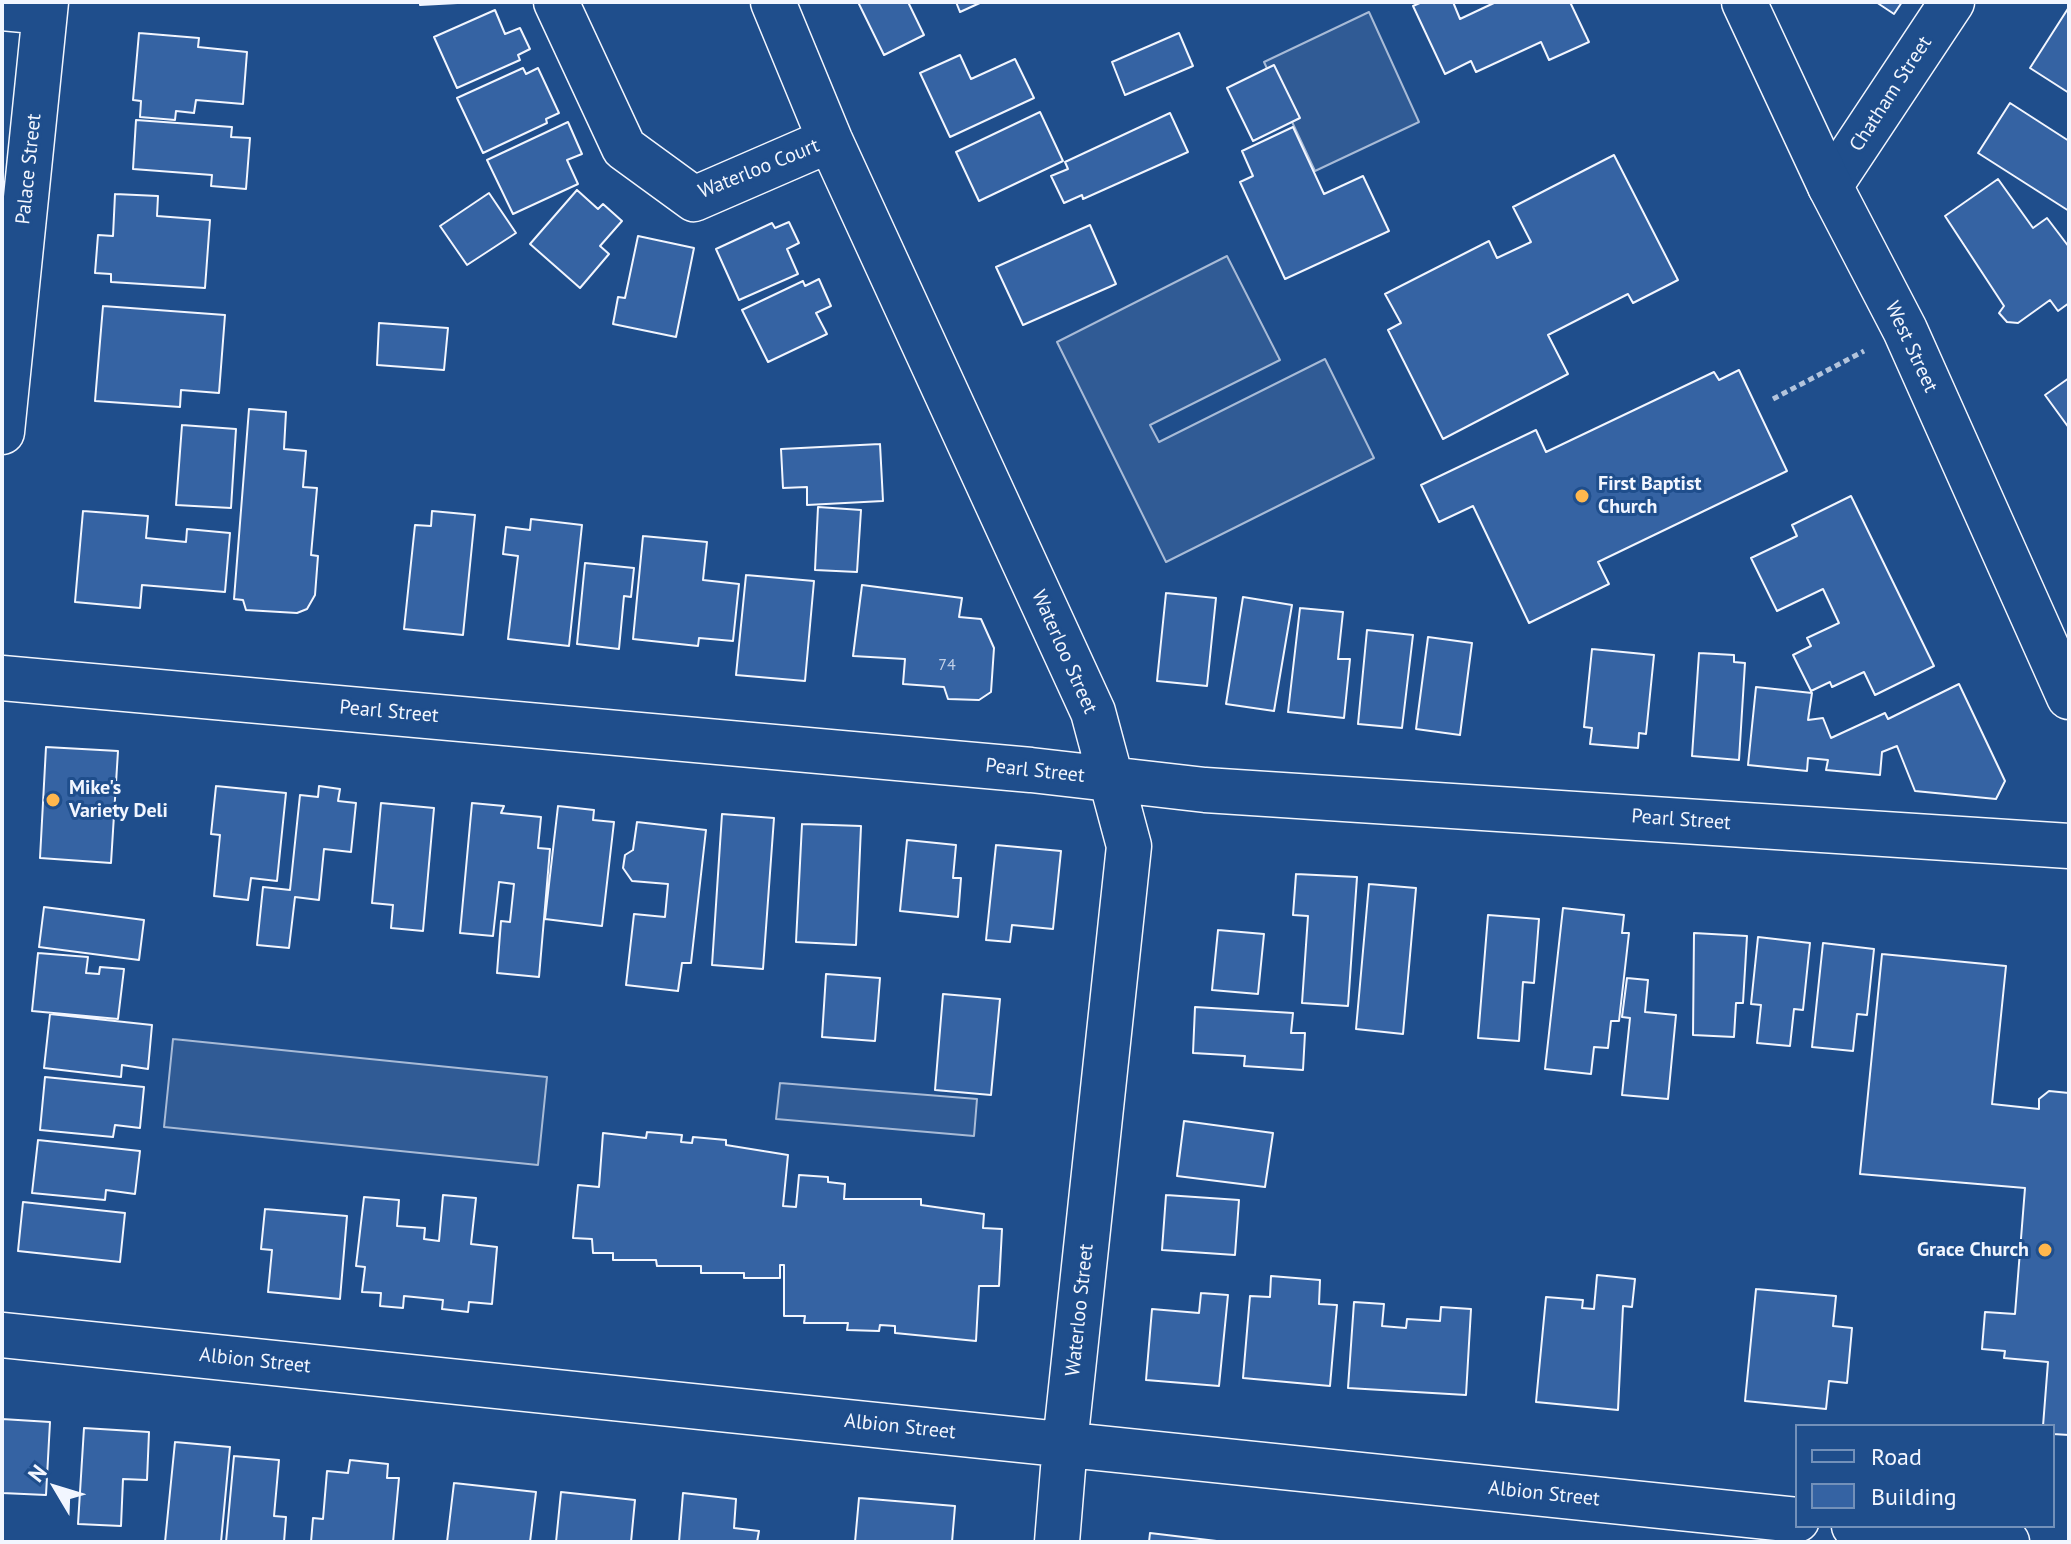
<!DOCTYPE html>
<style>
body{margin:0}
#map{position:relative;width:2071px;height:1544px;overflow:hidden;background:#1f4e8c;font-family:"PT Sans",sans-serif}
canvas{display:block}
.frame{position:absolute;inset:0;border:4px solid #f2f6ff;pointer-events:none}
.legend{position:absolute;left:1795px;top:1424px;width:260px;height:104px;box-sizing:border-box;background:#1f4e8c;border:2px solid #7391ba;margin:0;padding:10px 14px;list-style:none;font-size:24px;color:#f2f6ff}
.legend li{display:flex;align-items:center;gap:16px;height:40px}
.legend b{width:40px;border:2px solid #7391ba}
.north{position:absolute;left:16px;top:1448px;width:80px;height:80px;-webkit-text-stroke:6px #1f4e8c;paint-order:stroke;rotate:308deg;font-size:22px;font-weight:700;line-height:32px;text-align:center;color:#f2f6ff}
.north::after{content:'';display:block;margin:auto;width:28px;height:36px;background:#f2f6ff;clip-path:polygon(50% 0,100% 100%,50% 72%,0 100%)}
</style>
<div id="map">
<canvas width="2071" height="1544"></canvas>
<div class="frame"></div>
<ul class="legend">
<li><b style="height:10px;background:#1f4e8c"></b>Road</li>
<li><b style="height:22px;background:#3563a3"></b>Building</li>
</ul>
<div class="north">N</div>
</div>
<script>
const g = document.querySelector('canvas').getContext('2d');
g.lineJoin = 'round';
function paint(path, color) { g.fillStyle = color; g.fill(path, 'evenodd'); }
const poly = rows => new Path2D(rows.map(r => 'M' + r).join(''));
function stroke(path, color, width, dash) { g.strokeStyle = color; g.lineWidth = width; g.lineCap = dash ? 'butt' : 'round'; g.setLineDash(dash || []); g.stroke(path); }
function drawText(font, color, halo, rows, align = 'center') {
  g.font = font + ' "PT Sans",sans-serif'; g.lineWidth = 6; g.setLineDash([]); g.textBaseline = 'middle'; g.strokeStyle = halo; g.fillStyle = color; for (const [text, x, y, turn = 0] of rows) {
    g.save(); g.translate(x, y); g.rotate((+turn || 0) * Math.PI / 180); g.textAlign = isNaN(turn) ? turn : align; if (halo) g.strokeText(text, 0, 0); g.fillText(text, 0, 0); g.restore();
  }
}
const parking = poly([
 [1369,12,1419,122,1315,171,1264,62,1369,12],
 [1227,256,1280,360,1150,425,1159,442,1325,359,1374,458,1166,562,1057,342,1227,256],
 [173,1039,547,1077,538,1165,164,1127,173,1039],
 [780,1083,977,1099,974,1136,776,1119,780,1083]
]);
const building = poly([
 [420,2,476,2,420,5,420,2],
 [858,2,908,2,924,35,884,55,858,2],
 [956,2,982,2,960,12,956,2],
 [1422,2,1453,2,1460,19,1496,2,1570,2,1589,42,1549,60,1541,42,1476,72,1471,61,1445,74,1413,6,1422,2],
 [1876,2,1902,2,1894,14,1876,2],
 [2069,7,2069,93,2030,68,2069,7],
 [495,10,505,34,520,28,530,49,518,55,520,60,457,88,434,37,495,10],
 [139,33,199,38,198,47,247,52,243,104,196,100,194,113,176,111,175,120,140,117,141,101,133,100,139,33],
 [1179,33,1193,66,1125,95,1112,62,1179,33],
 [960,55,971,79,1015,59,1034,98,950,137,920,73,960,55],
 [1274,65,1300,118,1253,141,1227,88,1274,65],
 [523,68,526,74,538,68,559,113,546,119,547,123,483,153,457,98,523,68],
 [2010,103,2069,141,2069,211,1978,153,2010,103],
 [1040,112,1063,161,979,201,956,152,1040,112],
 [1170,113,1188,152,1083,199,1082,195,1064,203,1051,176,1068,169,1065,162,1170,113],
 [136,120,232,127,231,137,250,138,246,189,211,186,212,175,133,169,136,120],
 [568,122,582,154,567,160,578,184,513,214,487,160,568,122],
 [1293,127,1324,194,1363,176,1389,231,1285,279,1240,182,1253,176,1242,151,1293,127],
 [1614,155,1678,280,1633,303,1628,294,1548,335,1568,374,1443,439,1388,330,1401,323,1385,294,1489,241,1497,258,1531,242,1513,207,1614,155],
 [1998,179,2033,228,2047,218,2069,247,2069,303,2058,311,2050,300,2018,323,2007,322,1999,313,2004,306,1945,216,1998,179],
 [577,190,598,209,603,204,622,221,600,246,609,254,580,288,530,244,577,190],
 [489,193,516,233,467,265,440,226,489,193],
 [115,194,158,196,157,216,210,220,205,288,111,282,111,274,95,273,98,235,113,236,115,194],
 [789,222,799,243,787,249,798,274,739,300,716,249,772,223,775,228,789,222],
 [1090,225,1116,284,1023,325,996,267,1090,225],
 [638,236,694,248,676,337,613,324,618,297,625,298,638,236],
 [819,279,831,306,816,313,827,334,768,362,742,310,803,281,805,286,819,279],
 [103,306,225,315,219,393,181,390,180,407,95,401,103,306],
 [379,323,448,328,444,370,377,365,379,323],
 [1739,370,1787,471,1598,562,1609,584,1529,623,1473,506,1439,522,1421,485,1536,430,1546,452,1714,372,1719,380,1739,370],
 [2069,378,2069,428,2045,395,2069,378],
 [249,409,286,412,284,449,306,451,303,487,317,488,311,555,318,556,315,595,307,609,297,613,246,610,243,600,234,599,249,409],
 [182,425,236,429,231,508,176,505,182,425],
 [880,444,883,501,807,505,807,487,783,488,781,449,880,444],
 [1851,496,1934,666,1875,695,1864,672,1832,687,1830,682,1811,691,1793,655,1811,646,1807,638,1839,623,1823,589,1777,611,1751,558,1797,536,1792,525,1851,496],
 [818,507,861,510,857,572,815,570,818,507],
 [83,511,148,516,146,538,186,542,187,529,230,533,225,592,142,585,140,608,75,602,83,511],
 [432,511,475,515,463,635,404,629,415,525,431,526,432,511],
 [531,519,582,525,569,646,508,639,518,556,503,554,506,527,530,530,531,519],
 [643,536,707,542,703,580,739,584,733,641,699,638,698,646,633,639,643,536],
 [585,563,634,568,631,597,624,596,619,649,577,644,585,563],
 [746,575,814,581,805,681,736,675,746,575],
 [862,585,962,598,959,617,981,619,994,648,991,692,979,700,948,699,944,687,903,684,905,659,853,656,862,585],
 [1166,593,1216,598,1207,686,1157,681,1166,593],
 [1243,597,1292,605,1274,711,1226,704,1243,597],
 [1300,608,1343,612,1338,659,1350,659,1344,718,1288,712,1300,608],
 [1367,630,1413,635,1402,728,1358,724,1367,630],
 [1428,637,1472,643,1460,735,1416,729,1428,637],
 [1592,649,1654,655,1646,734,1639,733,1638,748,1590,744,1592,728,1584,727,1592,649],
 [1699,653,1734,655,1734,662,1745,663,1739,760,1692,756,1699,653],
 [1959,684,2005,781,1996,799,1915,791,1897,746,1882,752,1880,775,1826,770,1828,760,1808,758,1807,771,1748,765,1756,687,1812,693,1808,720,1823,718,1831,738,1885,713,1888,719,1959,684],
 [46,747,118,751,111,863,40,858,46,747],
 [216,786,286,793,277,881,251,878,248,900,214,896,220,835,211,834,216,786],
 [319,786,340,789,338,801,356,803,351,852,324,849,319,900,295,897,289,948,257,945,263,887,290,890,300,795,318,797,319,786],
 [381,803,434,808,423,931,391,928,393,905,372,903,381,803],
 [472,803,504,806,501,813,541,817,538,848,550,849,539,977,497,973,501,921,510,922,514,884,499,882,493,936,460,933,472,803],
 [558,806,594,810,593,820,614,822,602,926,545,919,558,806],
 [722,814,774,818,763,969,712,965,722,814],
 [637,822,706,830,691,963,682,963,678,991,626,985,634,914,665,917,668,884,632,881,623,868,625,855,633,850,637,822],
 [802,824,861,826,856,945,796,942,802,824],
 [907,840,956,845,953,878,961,878,958,917,900,911,907,840],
 [996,845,1061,851,1053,929,1012,925,1010,942,986,940,996,845],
 [1296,874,1357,877,1348,1006,1302,1003,1308,916,1293,915,1296,874],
 [1369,884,1416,888,1403,1034,1356,1029,1369,884],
 [44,907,144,920,139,960,39,947,44,907],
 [1563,908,1624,915,1622,933,1629,933,1619,1021,1611,1021,1608,1048,1594,1047,1591,1074,1545,1069,1563,908],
 [1488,915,1539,919,1534,983,1523,982,1519,1041,1478,1038,1488,915],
 [1218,930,1264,934,1258,994,1212,990,1218,930],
 [1694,933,1747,936,1743,1003,1736,1003,1734,1037,1693,1035,1694,933],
 [1758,937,1810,943,1803,1010,1794,1009,1790,1046,1757,1043,1761,1005,1751,1004,1758,937],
 [1823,943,1874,949,1867,1015,1857,1014,1853,1051,1812,1047,1823,943],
 [38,953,88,957,86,973,99,974,100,967,124,969,118,1019,32,1011,38,953],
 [1882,954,2006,966,1992,1104,2039,1109,2039,1099,2049,1091,2069,1093,2069,1435,2053,1434,2053,1426,2043,1426,2048,1362,2004,1358,2005,1351,1982,1349,1985,1312,2015,1314,2025,1188,1860,1174,1882,954],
 [826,974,880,978,875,1041,822,1037,826,974],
 [1627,978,1648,980,1645,1012,1676,1015,1668,1099,1622,1095,1630,1018,1622,1017,1627,978],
 [943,994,1000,999,991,1095,935,1090,943,994],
 [1195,1007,1293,1013,1291,1033,1305,1033,1303,1070,1244,1066,1245,1056,1193,1053,1195,1007],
 [50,1014,152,1025,148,1069,122,1065,121,1077,44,1068,50,1014],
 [45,1077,144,1087,140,1128,115,1125,113,1137,40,1130,45,1077],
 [1184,1121,1273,1133,1265,1187,1177,1176,1184,1121],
 [647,1132,682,1135,681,1142,692,1143,693,1137,726,1140,726,1145,788,1155,783,1206,796,1207,799,1175,828,1177,828,1182,845,1184,844,1199,921,1199,921,1205,984,1214,983,1228,1002,1229,999,1286,979,1286,976,1341,895,1333,895,1326,880,1325,879,1331,847,1330,848,1323,804,1323,805,1316,784,1316,784,1265,780,1265,780,1278,744,1278,744,1273,701,1273,701,1266,657,1266,656,1260,613,1260,613,1253,593,1253,592,1239,573,1238,578,1185,599,1187,603,1133,646,1138,647,1132],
 [38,1140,140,1151,135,1194,106,1190,105,1200,32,1193,38,1140],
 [443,1195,476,1198,471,1244,497,1247,492,1304,469,1302,468,1312,442,1309,443,1300,404,1296,403,1308,380,1306,381,1293,362,1292,365,1267,356,1266,364,1197,399,1200,397,1226,425,1228,424,1239,439,1241,443,1195],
 [1166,1195,1239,1200,1235,1255,1162,1250,1166,1195],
 [23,1202,125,1213,120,1262,18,1251,23,1202],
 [265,1209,347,1216,340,1299,268,1292,272,1250,261,1249,265,1209],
 [1597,1275,1635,1279,1632,1307,1623,1306,1618,1410,1536,1402,1546,1297,1583,1300,1582,1308,1594,1309,1597,1275],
 [1271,1276,1320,1280,1319,1304,1337,1305,1330,1386,1243,1378,1250,1296,1270,1297,1271,1276],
 [1756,1289,1836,1296,1833,1326,1852,1328,1847,1383,1829,1381,1826,1409,1745,1401,1756,1289],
 [1201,1293,1228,1295,1219,1386,1146,1380,1152,1309,1199,1313,1201,1293],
 [1354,1302,1384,1304,1382,1326,1406,1328,1407,1319,1440,1321,1441,1307,1471,1309,1466,1395,1348,1388,1354,1302],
 [2,1419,50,1422,46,1495,2,1493,2,1419],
 [84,1428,149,1432,147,1480,123,1479,121,1526,78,1524,84,1428],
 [175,1442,230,1447,221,1542,165,1542,175,1442],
 [234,1456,279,1460,274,1516,286,1517,284,1542,226,1542,234,1456],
 [350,1460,388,1464,387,1478,399,1478,393,1542,311,1542,313,1518,323,1519,327,1471,348,1473,350,1460],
 [454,1483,536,1492,530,1542,447,1542,454,1483],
 [561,1492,635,1500,631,1542,556,1542,561,1492],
 [683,1493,736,1499,734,1528,759,1531,757,1542,679,1542,683,1493],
 [859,1498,955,1506,952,1542,855,1542,859,1498],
 [1150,1533,1225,1542,1149,1542,1150,1533]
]);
const path = poly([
 [1773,399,1864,351]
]);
const minor = poly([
 [556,2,624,148,694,199,830,140],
 [773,2,830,140,1093,712,1129,846,1065,1444,1057,1542],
 [2,8,45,12],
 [1830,186,1952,2],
 [2,432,46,2],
 [2,678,1031,770,1205,790,2069,846],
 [2,1335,1797,1520],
 [1854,1526,2007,1542]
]);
const major = poly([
 [1744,2,1830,186,1905,330,2069,697]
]);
const markers = [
 [1582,496,8,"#ffb74d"],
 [53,800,8,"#ffb74d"],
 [2045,1250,8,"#ffb74d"]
];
const numberNames = [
 ["74",947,665]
];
const streetNames = [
 ["Chatham Street",1891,94,-57],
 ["Palace Street",29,169,-84],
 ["Waterloo Court",759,169,-22],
 ["West Street",1911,347,65],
 ["Waterloo Street",1064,652,66],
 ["Pearl Street",389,712,5],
 ["Pearl Street",1035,771,6],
 ["Pearl Street",1681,820,4],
 ["Waterloo Street",1080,1310,-84],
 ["Albion Street",255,1361,6],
 ["Albion Street",900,1427,6],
 ["Albion Street",1544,1494,6]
];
const poiNames = [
 ["First Baptist",1598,484],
 ["Church",1598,507],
 ["Mike's",69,788],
 ["Variety Deli",69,811],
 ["Grace Church",2029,1250,"right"]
];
paint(parking, '#305b95');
stroke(parking, '#a8bbd7', 2);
paint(building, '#3563a3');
stroke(building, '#f2f6ff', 2);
stroke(minor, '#f2f6ff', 47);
stroke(major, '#f2f6ff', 47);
stroke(path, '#b3c4dc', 5, [6, 4]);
stroke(minor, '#1f4e8c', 44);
stroke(major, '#1f4e8c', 44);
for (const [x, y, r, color] of markers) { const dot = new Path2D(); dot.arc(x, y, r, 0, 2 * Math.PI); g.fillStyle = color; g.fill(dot); stroke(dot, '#1f4e8c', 3); }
drawText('16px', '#c3d1e8', null, numberNames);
drawText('20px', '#f2f6ff', '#1f4e8c', streetNames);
drawText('bold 20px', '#f2f6ff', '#1f4e8c', poiNames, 'left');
</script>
